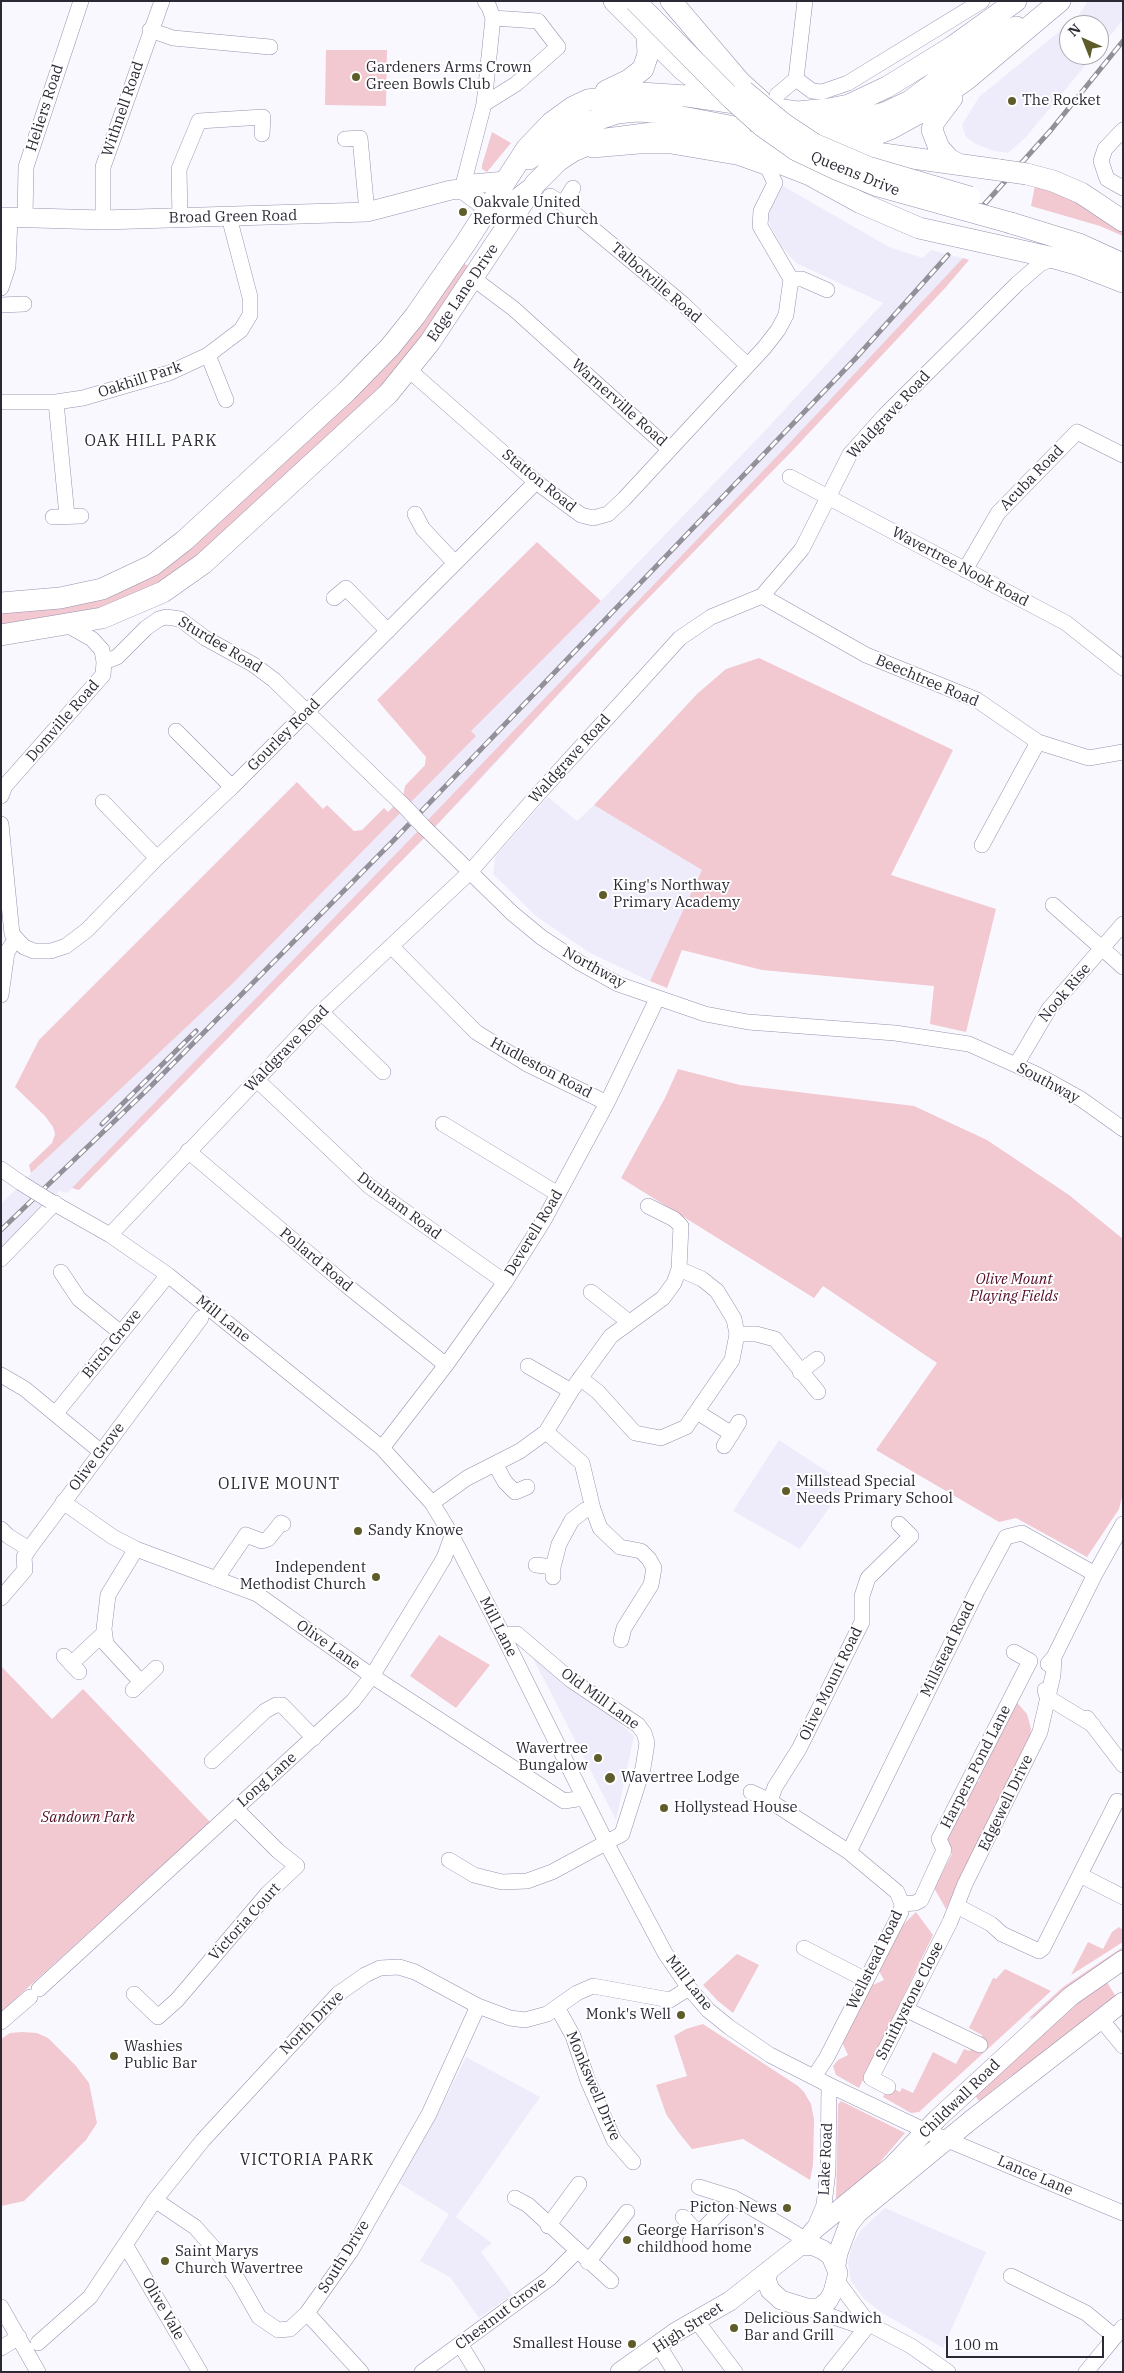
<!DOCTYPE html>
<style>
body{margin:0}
#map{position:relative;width:1124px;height:2373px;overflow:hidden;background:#faf8ff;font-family:"IBM Plex Serif",serif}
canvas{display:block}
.frame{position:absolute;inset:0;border:2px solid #2c2935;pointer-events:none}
.north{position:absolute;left:1059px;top:15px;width:50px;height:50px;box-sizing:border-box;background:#fff;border:1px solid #aba9ae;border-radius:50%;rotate:316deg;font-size:14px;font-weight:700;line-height:20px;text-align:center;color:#2c2935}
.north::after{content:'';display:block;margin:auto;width:18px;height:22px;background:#5e5d2a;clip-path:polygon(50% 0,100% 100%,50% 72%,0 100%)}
.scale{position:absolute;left:946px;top:2336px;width:158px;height:22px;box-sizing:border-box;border:2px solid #2c2935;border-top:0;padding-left:6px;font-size:15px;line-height:18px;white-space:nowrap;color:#2c2935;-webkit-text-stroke:4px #fff;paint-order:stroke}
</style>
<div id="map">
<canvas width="1124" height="2373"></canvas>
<div class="frame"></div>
<div class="north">N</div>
<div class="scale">100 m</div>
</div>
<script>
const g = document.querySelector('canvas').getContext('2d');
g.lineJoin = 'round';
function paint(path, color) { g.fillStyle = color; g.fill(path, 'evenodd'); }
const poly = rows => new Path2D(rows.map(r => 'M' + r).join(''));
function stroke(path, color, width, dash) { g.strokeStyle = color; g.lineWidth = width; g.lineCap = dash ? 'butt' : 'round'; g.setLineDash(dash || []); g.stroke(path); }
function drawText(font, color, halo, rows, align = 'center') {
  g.font = font + ' "IBM Plex Serif",serif'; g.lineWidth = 4; g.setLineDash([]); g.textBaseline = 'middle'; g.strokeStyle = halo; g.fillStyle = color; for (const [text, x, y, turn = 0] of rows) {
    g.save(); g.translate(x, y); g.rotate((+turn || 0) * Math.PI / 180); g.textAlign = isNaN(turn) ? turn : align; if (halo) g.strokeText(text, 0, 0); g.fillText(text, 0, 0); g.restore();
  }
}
const built = poly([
 [1088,1,1123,1,1123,20,1099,49,1099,25,1069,25,1069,55,1094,55,1026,137,1008,153,994,151,976,144,966,137,962,125,979,97,1078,16],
 [783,186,889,247,923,258,931,250,969,260,791,452,629,618,466,795,79,1190,72,1188,67,1193,60,1191,1,1250,1,1204,395,805,601,601,762,434,883,303,796,263,782,247,771,227,768,218,772,206],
 [548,797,577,821,594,805,702,870,650,981,592,954,537,917,493,874,495,857],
 [779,1440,843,1482,842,1490,800,1549,733,1511],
 [533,1658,606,1711,634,1736,616,1820],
 [466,2057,540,2097,456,2217,492,2243,481,2252,512,2295,479,2318,450,2277,420,2261,449,2214,399,2183,439,2112],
 [885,2208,986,2252,943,2348,884,2314,864,2299,851,2281,848,2263,852,2246,861,2230]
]);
const green = poly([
 [326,50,387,50,386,106,325,105],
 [492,132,511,143,487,172,482,169,482,165],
 [1040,181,1123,229,1123,236,1100,226,1031,206,1035,185],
 [963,258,969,260,946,287,791,452,629,618,434,828,427,821,784,449],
 [463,263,470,267,434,321,379,392,175,575,112,608,1,626,1,609,147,576],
 [537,542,601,601,471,731,476,736,410,803,403,797,405,786,425,765,426,757,377,700],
 [759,658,953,750,891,875,996,909,966,1032,930,1024,934,986,762,970,682,950,667,988,650,981,702,870,594,805,697,694,726,669],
 [297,782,323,809,327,805,354,831,362,830,384,808,388,812,395,805,401,812,232,984,31,1173,29,1165,52,1143,55,1134,53,1127,45,1116,15,1087,39,1040],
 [419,830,425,837,79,1190,72,1188],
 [678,1069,740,1085,914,1106,987,1140,1069,1195,1123,1239,1123,1493,1119,1509,1087,1557,1016,1518,999,1522,876,1450,937,1363,823,1286,814,1298,621,1178,665,1098],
 [439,1635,490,1665,456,1708,410,1676],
 [1,1666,52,1719,83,1689,210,1822,1,2012],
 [1014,1699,1027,1714,1031,1729,1030,1737,999,1801,994,1805,996,1808,946,1909,934,1888,952,1854,946,1841,970,1787,980,1780,976,1775],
 [916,1912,933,1935,859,2088,836,2075,833,2066,838,2060,848,2055,842,2042,868,1987,884,1980,878,1969,900,1928],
 [1119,1927,1123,1930,1123,1942,1071,1975,1088,1942,1103,1949,1112,1932],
 [1123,1947,1123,1951,1077,1981,1034,2017,1028,2019,1063,1987],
 [737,1954,759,1965,733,2013,718,2001,703,1985],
 [1005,1969,1051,1991,919,2112,911,2113,883,2097,891,2082,896,2085,894,2089,900,2092,902,2088,913,2093,933,2052,956,2064,964,2049,969,2051,981,2039,982,2035,969,2028,993,1978,996,1979],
 [1106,1981,1117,1998,1020,2074,1012,2075,979,2101,973,2093,1066,2008],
 [703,2024,798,2086,804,2092,811,2104,814,2119,813,2165,810,2180,743,2139,692,2149,679,2133,666,2114,656,2085,687,2076,674,2036,686,2029],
 [22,2032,37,2033,48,2038,76,2066,89,2083,97,2123,86,2140,24,2201,1,2206,1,2039,10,2033],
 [841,2101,905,2133,875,2168,836,2199,838,2104]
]);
const minor = poly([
 [150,30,173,38,270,47],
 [796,79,812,91,822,92,848,83,982,1],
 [777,95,796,79,805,1],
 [484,104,516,84,558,47,538,21,493,18],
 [1123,130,1105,149,1101,161,1107,179,1123,188],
 [345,139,360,138,367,212],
 [462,189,484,104,493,18,489,7,485,1],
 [550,196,563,204,683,304,747,365],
 [563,204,573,188],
 [25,218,26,167,81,1],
 [180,218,179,169,199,121,263,117,262,134],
 [103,220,103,167,162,1],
 [474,279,514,309,669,449],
 [791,279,802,279,827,290],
 [1,288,8,267,10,217],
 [1,305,24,304],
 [208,355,226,400],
 [409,370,536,482,581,515,593,518,608,514,624,499,764,348,778,330,786,315,791,279,760,226,761,211,775,183,768,168,737,157,672,146,639,146,592,150],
 [1,402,56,402,83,398,169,373,208,355,241,330,250,315,250,297,229,217],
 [56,402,67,516],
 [790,477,1066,623,1123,668],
 [415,514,423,529,455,563],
 [53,517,81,516],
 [965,570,998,513,1077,432,1123,455],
 [762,596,866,655,977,700,1038,742,1089,758,1123,752],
 [334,598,346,588,388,631],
 [104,662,117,657,146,628,159,619,166,617,180,619,205,638,254,665,274,680,405,807],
 [176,731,232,787],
 [1,796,5,786,103,675,104,662,102,650,92,639,69,626],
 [103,802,157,858],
 [1,824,12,934,24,947,34,951,51,951,66,946,87,930,157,858,232,787,536,482],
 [423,826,512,913,541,937,580,963,618,984,705,1014,748,1022,895,1033,969,1044,1036,1074,1081,1099,1123,1129],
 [982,845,1038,742],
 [1053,905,1123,967],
 [391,946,476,1032,527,1064,607,1103],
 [1,995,7,952,15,940],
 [321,1012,383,1072],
 [1016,1065,1049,1009,1123,924],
 [257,1080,369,1186,505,1282],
 [443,1124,558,1194],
 [188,1151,346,1285,446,1365],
 [1,1169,21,1183],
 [50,1201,110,1235,168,1275,382,1448,432,1503,452,1536,503,1635,607,1844,665,1953,689,1988,708,2010,729,2027,770,2055,829,2085,926,2131,1123,2213],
 [110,1235,321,1012,470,872,540,792,680,638,711,617,762,596,802,549,850,454,885,415,1017,284,1040,264,1054,258],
 [1,1259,55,1203],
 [61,1272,79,1299,121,1333],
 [591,1292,629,1322],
 [737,1334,756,1334,775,1339,818,1392],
 [528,1366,571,1391],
 [800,1372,817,1359],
 [1,1375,25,1389,100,1451],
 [580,1378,598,1392,635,1433,661,1438,686,1427,732,1360,737,1334,734,1319,717,1291,702,1279,679,1269],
 [697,1412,732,1434],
 [56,1413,168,1275],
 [546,1432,582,1463,593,1509,600,1528,620,1547,641,1551,649,1559,654,1568,651,1585,624,1628,621,1640],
 [724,1446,739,1422],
 [382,1448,446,1365,505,1282,544,1220,607,1103,657,999],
 [495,1464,505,1482,515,1492,527,1487],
 [63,1502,113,1537,136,1549,257,1594,372,1676,564,1801,584,1798],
 [432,1503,467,1478,520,1451,546,1432,571,1391,611,1336,663,1298,674,1283,679,1269,681,1226,674,1219,648,1206],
 [1,1529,8,1536,29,1549],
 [136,1549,108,1595,104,1629,106,1644,141,1682],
 [536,1565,553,1567],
 [553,1577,553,1567,559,1544,572,1520,585,1510,593,1509],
 [216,1579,246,1535,262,1541,268,1539,281,1523,283,1524],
 [1,1598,25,1570,24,1557,29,1549,201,1318],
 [64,1656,79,1672],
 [71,1664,104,1633],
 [1048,1664,1054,1657,1095,1574,1123,1524],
 [133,1690,156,1668],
 [1045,1690,1047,1697,1093,1725],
 [1087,1718,1123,1765],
 [212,1761,265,1711,276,1705,282,1705,314,1738],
 [751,1792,770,1801,849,1852,897,1892,902,1904,901,1912,827,2057,814,2077],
 [770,1801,775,1787,799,1749,862,1622,862,1596,868,1578,911,1536,899,1524],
 [849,1852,977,1591,1006,1537,1022,1533,1095,1574],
 [449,1860,474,1875,502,1882,527,1881,552,1872,622,1834,643,1768,647,1743,644,1733,638,1725,571,1680,517,1634,503,1635],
 [1080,1875,1123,1897],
 [902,1904,915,1903,921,1900,944,1850,939,1839,1030,1661,1014,1652],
 [957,1906,991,1924,1002,1934,1039,1951,1043,1948,1117,1801],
 [804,1948,866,1980],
 [39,1989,353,1701,372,1676,429,1583,444,1558,452,1536],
 [134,1994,158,2017,177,2000,268,1893,297,1866,278,1851,236,1809],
 [557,2007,573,2036,588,2081,614,2140,633,2162],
 [907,2010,980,2045],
 [1100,2018,1123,2046],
 [1,2022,30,1997],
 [888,2087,871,2078,950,1922,965,1884,1040,1732,1053,1675,1054,1657],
 [699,2187,734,2198,747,2205,798,2235,801,2245],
 [515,2198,528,2205,611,2281],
 [155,2200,195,2227,219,2254,238,2280,259,2317,278,2330,290,2329,307,2313,351,2251,429,2114,478,2006],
 [683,2217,699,2234],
 [548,2226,579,2184],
 [814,2229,824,2205,828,2171,829,2085],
 [690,2242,734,2198],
 [126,2246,200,2372],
 [588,2262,627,2212],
 [1011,2276,1086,2313,1115,2337],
 [837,2281,869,2324,911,2346,948,2372],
 [1,2307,38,2372],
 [807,2308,854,2324,869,2324],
 [307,2313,361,2372],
 [696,2320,735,2372],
 [38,2343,90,2297,155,2200,203,2140,338,1994,365,1975,380,1968,399,1967,415,1972,478,2006,510,2018,525,2020,547,2014,577,1993,593,1986,670,2000,689,1988],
 [460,2344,477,2372],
 [659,2346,675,2372],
 [1,2348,19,2337],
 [422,2372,550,2278,577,2251],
 [831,2372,869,2324],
 [1086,2372,1123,2327]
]);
const major = poly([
 [462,189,488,208,498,210,505,208,528,190],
 [1,217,103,220,367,212,451,190,462,189,472,184,506,181],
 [803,2244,814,2230,892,2166,937,2119,1071,1996,1123,1960],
 [836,2265,838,2253,848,2226,858,2213,971,2120,1123,2002],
 [620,2372,676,2332,730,2301,801,2245,814,2246,823,2250,831,2256,838,2273,833,2292,828,2301,819,2308,807,2308,781,2300,770,2290,766,2279,769,2270]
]);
const highway = poly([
 [614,1,683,70,723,100],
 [671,1,740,82,761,101],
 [606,91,629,80,643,69,648,54,647,36],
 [952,98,934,122,932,130,939,148,949,159,958,164],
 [779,125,799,127,847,123,887,112,910,101,985,45,1016,27],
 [841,146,876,153,999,170],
 [746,150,810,175,861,203,919,228,1054,258,1079,265,1123,282],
 [529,159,578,126,617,113,637,111,656,112,740,128],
 [1027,174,1053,181,1081,193,1123,221],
 [1011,223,1079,244,1123,264],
 [1,603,60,598,102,589,153,565,185,540,347,391,390,347,415,316,465,244,527,148,551,123,573,107,588,100,641,93,687,96,797,112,829,109,849,105,887,87,952,47,1016,1],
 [1,635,102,618,163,592,204,563,388,394,430,342,535,184,558,161,573,151,599,140,652,133,717,136,775,146,800,147,848,142,872,136,890,129,919,113,966,80,1060,1]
]);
const rail = poly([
 [973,217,1051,130,1123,41],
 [102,1124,196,1031],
 [1,1230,150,1087,392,842,855,359,948,255]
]);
const minorBridge = poly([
 [405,807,423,826],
 [21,1183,50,1201]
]);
const highwayBridge = poly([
 [635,1,732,99,762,126,796,150,836,169,878,186,1011,223],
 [744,91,784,124,814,144,868,167,970,197],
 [999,170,1027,174]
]);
const markers = [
 [356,77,5,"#5e5d2a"],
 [1012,101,5,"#5e5d2a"],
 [463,212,5,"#5e5d2a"],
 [603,895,5,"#5e5d2a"],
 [786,1491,5,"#5e5d2a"],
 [358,1531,5,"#5e5d2a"],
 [376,1577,5,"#5e5d2a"],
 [598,1758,5,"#5e5d2a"],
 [610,1778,6,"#5e5d2a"],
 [664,1808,5,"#5e5d2a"],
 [681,2015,5,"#5e5d2a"],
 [114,2056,5,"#5e5d2a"],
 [787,2208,5,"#5e5d2a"],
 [627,2240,5,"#5e5d2a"],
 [165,2261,5,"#5e5d2a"],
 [734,2328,5,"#5e5d2a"],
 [632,2344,5,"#5e5d2a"]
];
const poiNames = [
 ["Gardeners Arms Crown",366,68],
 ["Green Bowls Club",366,85],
 ["The Rocket",1022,101],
 ["Oakvale United",473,203],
 ["Reformed Church",473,220],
 ["King's Northway",613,886],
 ["Primary Academy",613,903],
 ["Millstead Special",796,1482],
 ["Needs Primary School",796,1499],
 ["Sandy Knowe",368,1531],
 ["Independent",366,1568,"right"],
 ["Methodist Church",366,1585,"right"],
 ["Wavertree",588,1749,"right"],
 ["Bungalow",588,1766,"right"],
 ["Wavertree Lodge",621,1778],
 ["Hollystead House",674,1808],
 ["Monk's Well",671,2015,"right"],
 ["Washies",124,2047],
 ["Public Bar",124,2064],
 ["Picton News",777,2208,"right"],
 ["George Harrison's",637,2231],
 ["childhood home",637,2248],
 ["Saint Marys",175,2252],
 ["Church Wavertree",175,2269],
 ["Delicious Sandwich",744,2319],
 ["Bar and Grill",744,2336],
 ["Smallest House",622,2344,"right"]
];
const streetNames = [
 ["Heliers Road",45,108,-72],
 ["Withnell Road",123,109,-71],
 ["Queens Drive",855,174,22],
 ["Broad Green Road",233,217,-1],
 ["Talbotville Road",656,283,41],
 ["Edge Lane Drive",463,293,-56],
 ["Oakhill Park",140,380,-18],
 ["Warnerville Road",619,403,42],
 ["Waldgrave Road",889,415,-47],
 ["Acuba Road",1032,478,-46],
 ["Statton Road",539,481,39],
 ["Wavertree Nook Road",960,567,28],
 ["Sturdee Road",220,645,31],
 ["Beechtree Road",927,681,23],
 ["Domville Road",63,721,-49],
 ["Gourley Road",284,735,-45],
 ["Waldgrave Road",570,759,-48],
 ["Northway",594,968,29],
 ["Nook Rise",1065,993,-50],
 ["Waldgrave Road",287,1049,-46],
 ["Hudleston Road",541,1068,28],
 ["Southway",1048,1083,28],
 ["Dunham Road",399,1206,37],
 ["Deverell Road",534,1233,-59],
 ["Pollard Road",316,1260,40],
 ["Mill Lane",223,1319,39],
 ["Birch Grove",112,1344,-51],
 ["Olive Grove",97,1457,-53],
 ["Mill Lane",498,1627,63],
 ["Olive Lane",328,1645,35],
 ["Millstead Road",948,1649,-64],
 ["Olive Mount Road",831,1684,-64],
 ["Old Mill Lane",600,1699,36],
 ["Harpers Pond Lane",976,1767,-63],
 ["Long Lane",267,1780,-42],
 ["Edgewell Drive",1006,1803,-64],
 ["Victoria Court",245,1922,-48],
 ["Wellstead Road",875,1960,-64],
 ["Mill Lane",689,1983,52],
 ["Smithystone Close",910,2001,-63],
 ["North Drive",312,2023,-45],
 ["Monkswell Drive",593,2086,67],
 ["Childwall Road",960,2099,-44],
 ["Lake Road",826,2159,-87],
 ["Lance Lane",1035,2176,23],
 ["South Drive",344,2257,-58],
 ["Olive Vale",163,2309,60],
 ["Chestnut Grove",501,2314,-37],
 ["High Street",688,2328,-33]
];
const parkNames = [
 ["Olive Mount",1014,1280],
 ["Playing Fields",1014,1297],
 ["Sandown Park",88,1818]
];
const neighbourhoodNames = [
 ["OAK HILL PARK",151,441],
 ["OLIVE MOUNT",279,1484],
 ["VICTORIA PARK",307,2160]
];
paint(built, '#eeebfb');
paint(green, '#f2c8d1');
stroke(minor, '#9891af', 16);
stroke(major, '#9891af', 20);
stroke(highway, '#9891af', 22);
stroke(minor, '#fff', 15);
stroke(major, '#fff', 19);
stroke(highway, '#fff', 21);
stroke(rail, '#93909a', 5);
stroke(rail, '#fff', 3, [9]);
stroke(minorBridge, '#9891af', 16, []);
stroke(highwayBridge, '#9891af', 22, []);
stroke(minorBridge, '#fff', 15);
stroke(highwayBridge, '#fff', 21);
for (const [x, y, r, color] of markers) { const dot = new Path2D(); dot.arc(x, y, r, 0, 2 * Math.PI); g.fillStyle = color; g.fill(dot); stroke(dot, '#fff', 2); }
drawText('15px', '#2c2935', '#fff', poiNames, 'left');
drawText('15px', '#2c2935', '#fff', streetNames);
drawText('italic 15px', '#530b26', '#fff', parkNames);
g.letterSpacing = '1px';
drawText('16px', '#2c2935', '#fff', neighbourhoodNames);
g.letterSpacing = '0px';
</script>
